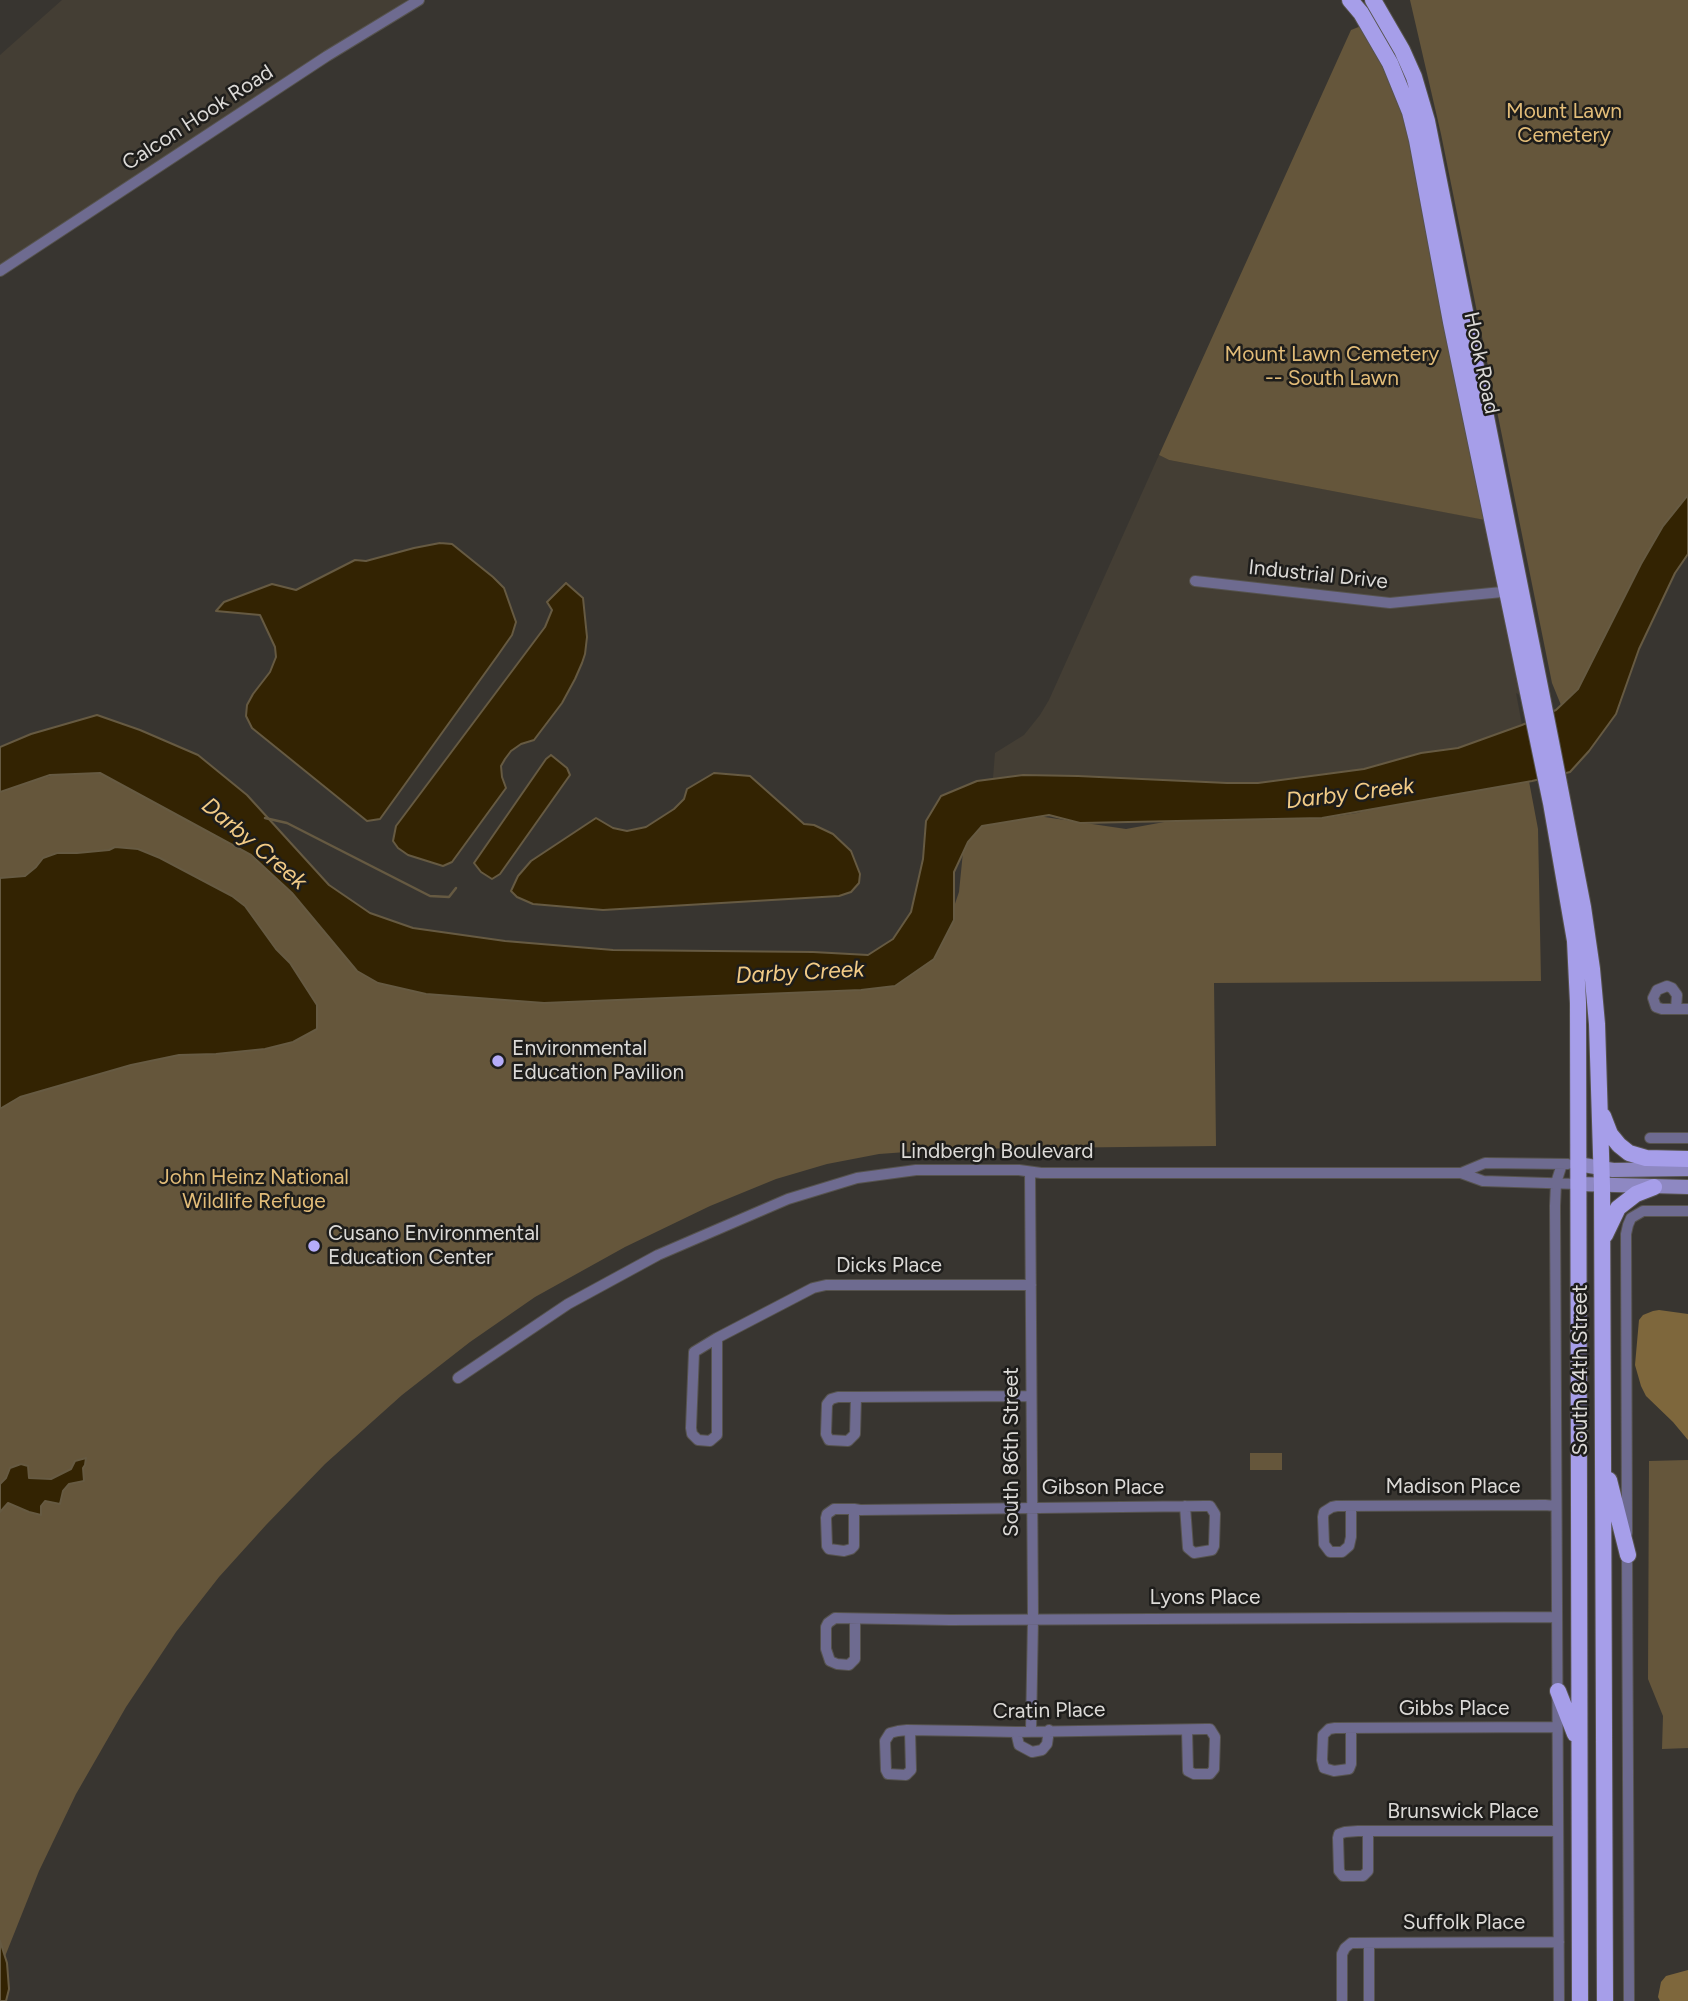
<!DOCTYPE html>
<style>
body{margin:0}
canvas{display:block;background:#383530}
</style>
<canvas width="1688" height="2001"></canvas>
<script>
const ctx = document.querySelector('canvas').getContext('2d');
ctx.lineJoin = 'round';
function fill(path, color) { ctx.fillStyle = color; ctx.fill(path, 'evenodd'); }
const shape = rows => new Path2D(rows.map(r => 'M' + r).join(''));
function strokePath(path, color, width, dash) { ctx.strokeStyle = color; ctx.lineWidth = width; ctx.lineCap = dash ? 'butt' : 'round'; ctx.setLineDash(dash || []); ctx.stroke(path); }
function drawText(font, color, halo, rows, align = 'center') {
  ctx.font = font + ' Figtree,sans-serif'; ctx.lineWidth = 5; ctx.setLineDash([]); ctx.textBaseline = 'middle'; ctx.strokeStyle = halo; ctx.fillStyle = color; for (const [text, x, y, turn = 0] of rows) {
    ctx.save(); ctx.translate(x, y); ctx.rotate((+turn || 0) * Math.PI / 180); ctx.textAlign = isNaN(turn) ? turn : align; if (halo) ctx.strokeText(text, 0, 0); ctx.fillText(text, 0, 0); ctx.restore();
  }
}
const built = shape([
 [62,0,407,0,325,62,0,268,0,55],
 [1159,455,1169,460,1492,521,1529,700,1516,693,1522,725,1458,748,1421,753,1364,769,1258,783,1227,783,1078,776,1023,775,993,778,995,753,1024,735,1040,715,1049,700]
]);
const green = shape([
 [1410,0,1688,0,1688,514,1572,732,1552,683,1441,134],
 [1361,26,1374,48,1399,102,1409,135,1485,520,1169,460,1159,455,1351,30],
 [63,773,118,774,182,798,290,885,541,1001,584,1002,600,999,895,983,905,979,932,956,944,936,959,892,963,852,974,825,1031,815,1126,829,1208,814,1234,813,1331,817,1357,813,1419,796,1528,776,1538,829,1541,981,1214,983,1216,1146,947,1149,879,1154,827,1164,776,1179,710,1206,625,1247,535,1297,470,1342,402,1395,325,1464,266,1525,219,1577,176,1632,126,1707,76,1794,39,1871,0,1969,0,791,12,785],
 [1250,1453,1282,1453,1282,1470,1250,1470],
 [1688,1460,1688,1748,1662,1749,1663,1716,1648,1679,1649,1461]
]);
const forest = shape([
 [1659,1310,1688,1314,1688,1440,1673,1422,1646,1396,1641,1386,1635,1365,1639,1320,1643,1315,1653,1311],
 [1688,1970,1688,2001,1660,2001,1658,1997,1661,1982,1666,1976]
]);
const water = shape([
 [1688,495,1688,554,1675,573,1639,649,1616,714,1589,751,1570,772,1532,781,1322,818,1080,823,1049,815,982,826,968,842,954,872,954,920,934,959,895,986,861,990,544,1003,426,994,378,983,357,971,292,893,251,855,100,773,50,775,0,792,0,747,31,734,97,715,140,730,198,755,247,795,329,885,370,913,413,928,505,941,613,950,813,952,868,955,893,939,911,912,923,859,926,821,941,796,977,781,1023,775,1078,776,1227,783,1258,783,1364,769,1421,753,1458,748,1522,725,1556,710,1578,689,1641,564,1663,526,1688,495],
 [440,543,452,544,493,577,504,588,516,622,512,635,498,655,380,819,367,821,252,728,246,716,247,705,253,694,270,672,276,657,275,647,260,615,216,611,224,602,272,584,296,590,355,560,366,561,414,548,440,543],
 [566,583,583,598,587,637,585,654,582,663,575,679,562,703,534,740,521,744,511,751,505,759,501,766,502,777,506,788,452,862,443,866,408,855,398,848,393,841,396,826,545,627,552,610,547,602,566,583],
 [551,755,567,768,570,775,500,874,492,879,481,872,474,863,546,759,551,755],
 [714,773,750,776,804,824,814,825,833,834,851,851,860,874,859,883,851,892,839,896,603,910,533,904,517,897,511,891,518,876,531,861,596,818,613,828,627,831,646,827,674,809,684,799,687,789,714,773],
 [115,847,138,849,160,858,232,896,245,906,276,949,290,963,317,1005,317,1029,293,1042,265,1049,216,1054,179,1055,131,1065,20,1097,0,1109,0,878,25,876,36,867,43,858,57,853,77,853,109,850,115,847],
 [86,1458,85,1465,83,1468,84,1481,69,1484,63,1491,60,1504,45,1501,41,1506,41,1515,29,1512,8,1503,0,1512,0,1484,6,1478,10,1468,21,1464,28,1466,29,1478,51,1479,71,1469,75,1461,86,1458],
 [0,1941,7,1963,9,1989,6,2001,0,2001,0,1941]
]);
const stream = shape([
 [265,818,287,823,430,896,449,897,456,888]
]);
const street = shape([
 [0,271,327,56,419,0],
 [1195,581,1390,603,1512,591],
 [1676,1009,1677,995,1672,988,1667,986,1657,990,1653,998,1656,1007,1662,1009,1688,1009],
 [1650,1138,1688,1138],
 [1030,1172,1033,1618,1031,1731],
 [1461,1173,1485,1163,1568,1164],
 [717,1338,717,1435,710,1441,698,1440,692,1434,691,1428,694,1352,717,1338,813,1288,826,1285,1031,1285],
 [458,1378,568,1304,658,1255,788,1199,857,1178,916,1170,1019,1170,1041,1173,1461,1173,1483,1181,1578,1184],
 [856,1397,855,1434,848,1441,829,1440,826,1434,827,1404,831,1399,838,1397,856,1397,1031,1396],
 [1351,1506,1351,1537,1349,1546,1342,1552,1330,1552,1324,1544,1323,1517,1324,1512,1332,1507,1337,1506,1545,1505,1556,1506],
 [854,1509,854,1546,851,1549,844,1551,829,1549,827,1546,826,1518,827,1514,834,1509,854,1509,860,1510,954,1509,1205,1506,1210,1506,1215,1514,1214,1546,1212,1550,1194,1553,1188,1548,1185,1506],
 [1627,1533,1626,1234,1628,1225,1631,1218,1643,1211,1688,1211],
 [1627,1550,1629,2001],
 [855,1619,855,1659,849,1665,837,1664,830,1661,826,1649,826,1627,828,1623,835,1618,950,1620,1556,1617],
 [1351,1729,1351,1764,1349,1769,1334,1771,1324,1768,1322,1760,1323,1735,1329,1729,1335,1728,1557,1727],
 [910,1731,911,1770,906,1775,888,1774,886,1770,885,1741,890,1733,898,1731,907,1730,970,1731,1016,1732,1206,1729,1210,1729,1215,1737,1214,1769,1210,1774,1194,1774,1188,1771,1187,1730],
 [1016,1732,1019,1745,1032,1752,1042,1750,1047,1744,1049,1730],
 [1368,1831,1368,1871,1363,1876,1343,1876,1339,1871,1338,1838,1339,1834,1345,1832,1358,1831,1557,1831],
 [1369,1943,1369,2001],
 [1342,2001,1342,1954,1345,1948,1351,1943,1559,1942],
 [1559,2001,1555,1206,1556,1183,1562,1164]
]);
const secondary = shape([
 [1578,1164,1613,1170,1688,1169],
 [1578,1184,1688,1187]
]);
const primary = shape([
 [1350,0,1361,13,1390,63,1410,112,1417,140,1451,322,1551,803,1575,941,1578,1003,1580,2001],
 [1373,0,1402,50,1414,77,1427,121,1551,742,1583,907,1592,969,1597,1024,1602,1186,1605,2001],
 [1603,1116,1610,1134,1619,1145,1629,1153,1646,1158,1688,1159],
 [1605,1235,1618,1208,1636,1194,1654,1187],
 [1609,1480,1628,1555],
 [1558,1691,1575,1734]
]);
const markers = [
 [498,1061,7,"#b5acf9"],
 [314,1246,7,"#b5acf9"]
];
const parkNames = [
 ["Mount Lawn",1564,112],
 ["Cemetery",1564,136],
 ["Mount Lawn Cemetery",1332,355],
 ["-- South Lawn",1332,379],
 ["John Heinz National",254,1178],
 ["Wildlife Refuge",254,1202]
];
const streetNames = [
 ["Calcon Hook Road",198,118,-33],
 ["Hook Road",1481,363,78],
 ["Industrial Drive",1318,575,6],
 ["Lindbergh Boulevard",997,1152],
 ["Dicks Place",889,1266],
 ["South 84th Street",1581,1370,-90],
 ["South 86th Street",1012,1452,-90],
 ["Madison Place",1453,1487],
 ["Gibson Place",1103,1488],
 ["Lyons Place",1205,1598],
 ["Gibbs Place",1454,1709],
 ["Cratin Place",1049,1711,-1],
 ["Brunswick Place",1463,1812],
 ["Suffolk Place",1464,1923]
];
const poiNames = [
 ["Environmental",512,1049],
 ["Education Pavilion",512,1073],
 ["Cusano Environmental",328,1234],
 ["Education Center",328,1258]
];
const waterNames = [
 ["Darby Creek",1350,794,-7],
 ["Darby Creek",254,844,40],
 ["Darby Creek",800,973,-3]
];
fill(built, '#443e34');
fill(green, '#65563b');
fill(forest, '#7e673c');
fill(water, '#332302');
strokePath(water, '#665a42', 2);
strokePath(stream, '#665a42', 2.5);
strokePath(street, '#56534e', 12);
strokePath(secondary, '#56534e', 16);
strokePath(primary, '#56534e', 18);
strokePath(street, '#6e6b90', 10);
strokePath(secondary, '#8e88c2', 14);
strokePath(primary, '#a69ee9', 16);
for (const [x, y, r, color] of markers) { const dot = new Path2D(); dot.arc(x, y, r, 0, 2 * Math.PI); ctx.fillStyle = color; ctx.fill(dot); strokePath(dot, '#1e1d1b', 2.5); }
drawText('21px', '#e2bc78', '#1e1d1b', parkNames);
drawText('21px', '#dcdad7', '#1e1d1b', streetNames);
drawText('21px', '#dcdad7', '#1e1d1b', poiNames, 'left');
drawText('italic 23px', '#f2cb86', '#1e1d1b', waterNames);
</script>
